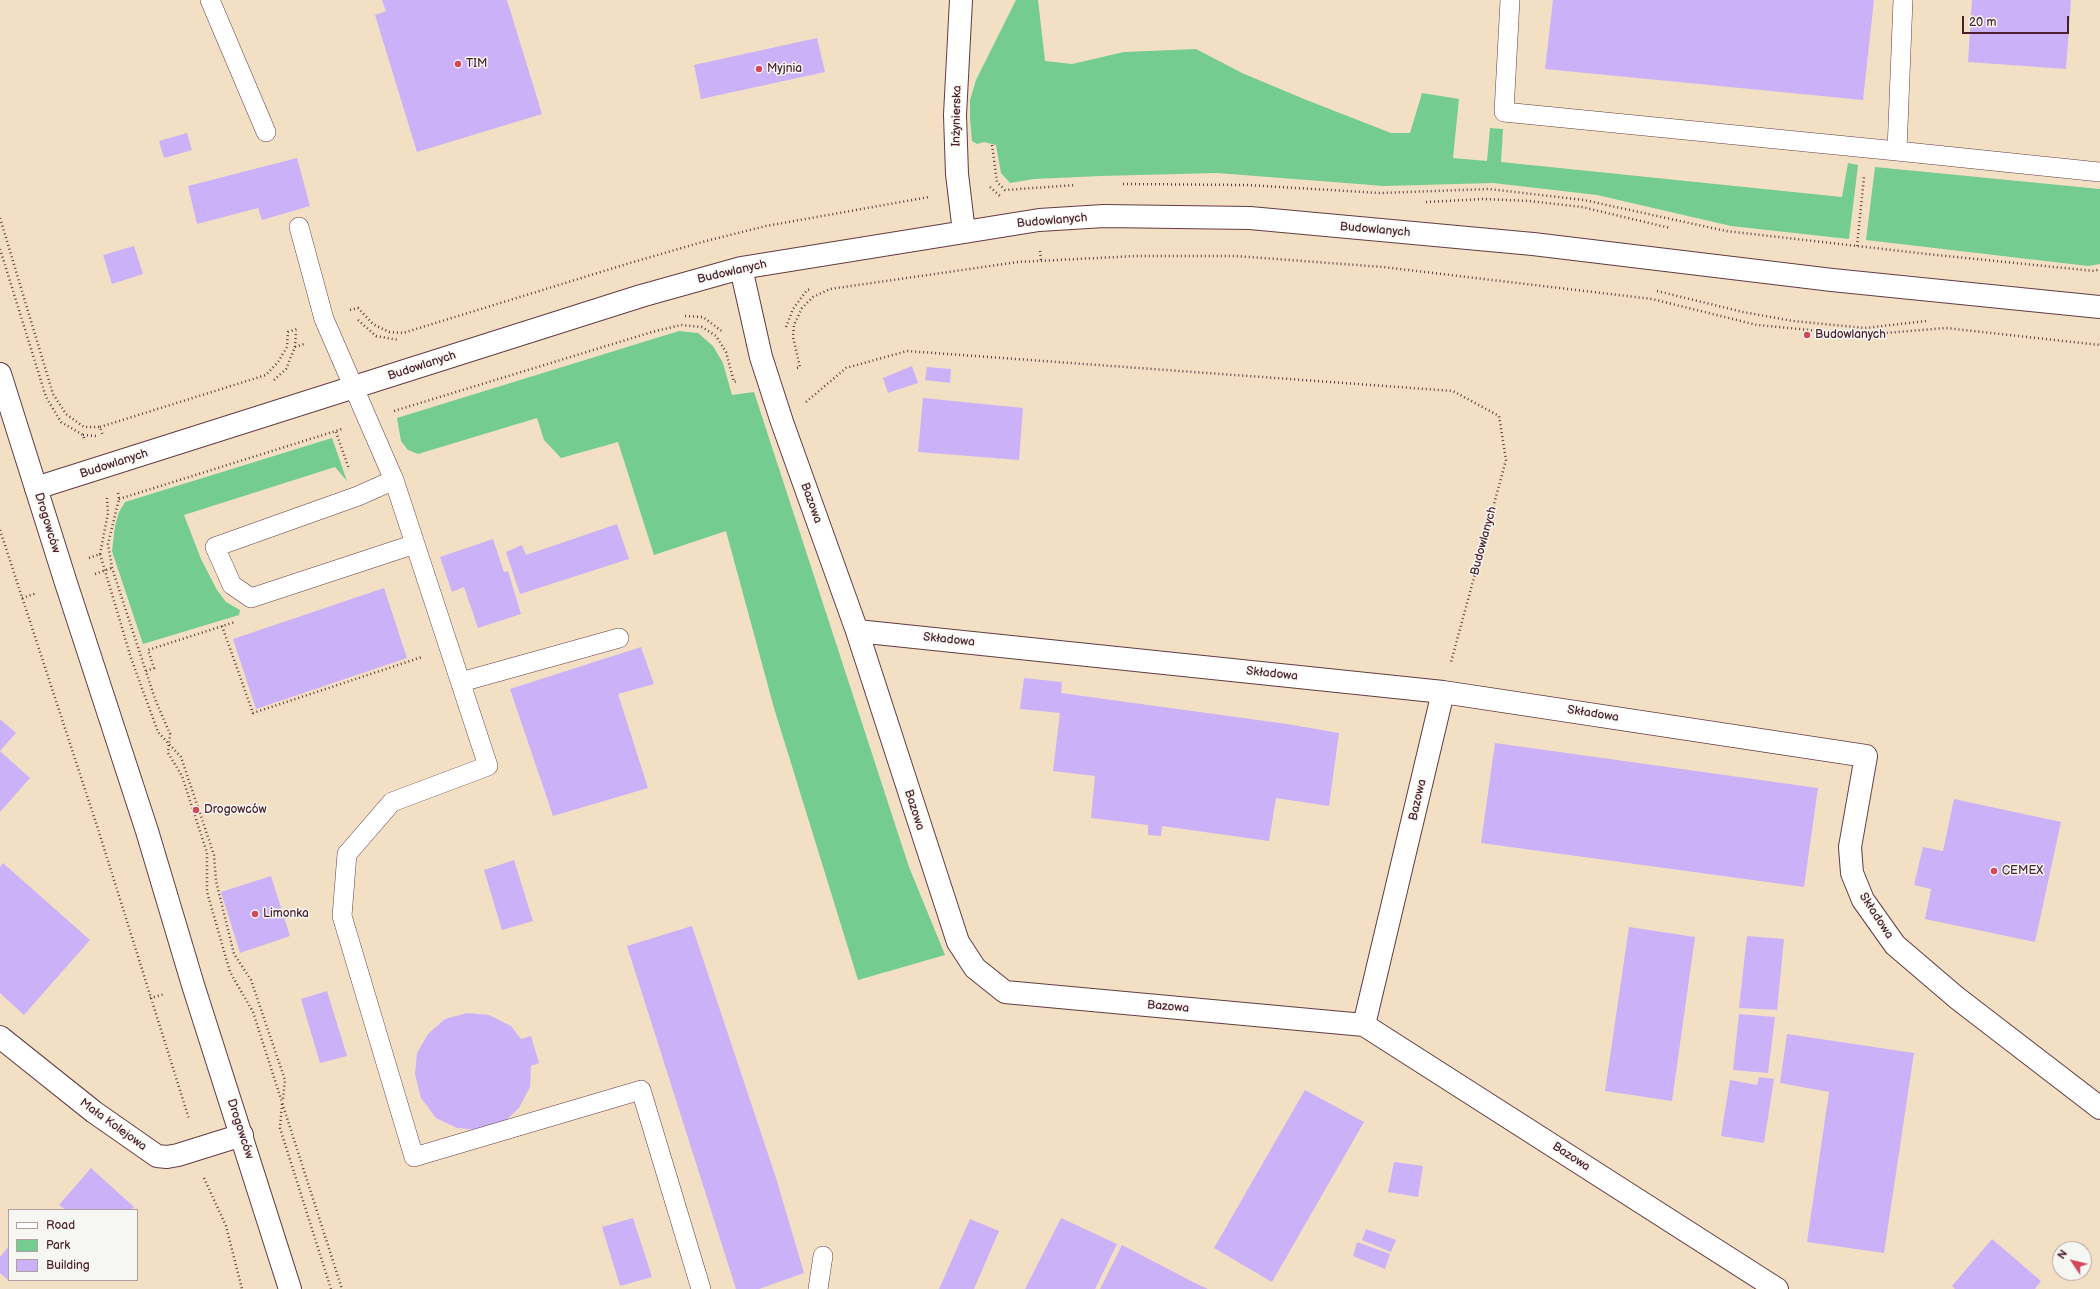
<!DOCTYPE html>
<meta charset="utf-8">
<style>
body{margin:0}
#map{position:relative;width:2100px;height:1289px;overflow:hidden;background:#f3dfc3;font-family:"Balsamiq Sans",sans-serif}
canvas{display:block}
.legend{position:absolute;left:8px;top:1209px;width:130px;height:72px;box-sizing:border-box;background:#f6f6f2;border:1px solid #b1a0a2;margin:0;padding:5px 7px;list-style:none;font-size:12px;color:#4a1f2b}
.legend li{display:flex;align-items:center;gap:8px;height:20px}
.legend b{width:20px;border:1px solid #b1a0a2}
.north{position:absolute;left:2052px;top:1241px;width:40px;height:40px;box-sizing:border-box;background:#f6f6f2;border:1px solid #b1a0a2;border-radius:50%;rotate:305deg;font-size:11px;font-weight:700;line-height:16px;text-align:center;color:#4a1f2b}
.north::after{content:'';display:block;margin:auto;width:14px;height:18px;background:#d1495b;clip-path:polygon(50% 0,100% 100%,50% 72%,0 100%)}
.scale{position:absolute;left:1962px;top:16px;width:107px;height:18px;box-sizing:border-box;border:2px solid #4a1f2b;border-top:0;padding-left:5px;font-size:12px;line-height:14px;white-space:nowrap;color:#4a1f2b;-webkit-text-stroke:3px #f6f6f2;paint-order:stroke}
</style>
<div id="map">
<canvas width="2100" height="1289"></canvas>
<ul class="legend">
<li><b style="height:5px;background:#fff"></b>Road</li>
<li><b style="height:11px;background:#75cc91"></b>Park</li>
<li><b style="height:11px;background:#cbb2f8"></b>Building</li>
</ul>
<div class="north">N</div>
<div class="scale">20 m</div>
</div>
<script>
const ctx = document.querySelector('canvas').getContext('2d');
ctx.lineJoin = 'round';
function fill(path, color) { ctx.fillStyle = color; ctx.fill(path, 'evenodd'); }
const shape = rows => new Path2D(rows.map(r => 'M' + r).join(''));
function strokePath(path, color, width, dash) { ctx.strokeStyle = color; ctx.lineWidth = width; ctx.lineCap = dash ? 'butt' : 'round'; ctx.setLineDash(dash || []); ctx.stroke(path); }
function drawText(font, color, halo, rows, align = 'center') {
  ctx.font = font + ' "Balsamiq Sans",sans-serif'; ctx.lineWidth = 3; ctx.setLineDash([]); ctx.textBaseline = 'middle'; ctx.strokeStyle = halo; ctx.fillStyle = color; for (const [text, x, y, turn = 0] of rows) {
    ctx.save(); ctx.translate(x, y); ctx.rotate((+turn || 0) * Math.PI / 180); ctx.textAlign = isNaN(turn) ? turn : align; if (halo) ctx.strokeText(text, 0, 0); ctx.fillText(text, 0, 0); ctx.restore();
  }
}
const green = shape([
 [1016,0,1038,0,1045,61,1072,64,1124,52,1196,49,1242,73,1304,99,1391,133,1410,133,1422,93,1459,99,1453,158,1487,161,1490,128,1503,129,1501,162,1842,197,1848,163,1858,165,1849,239,1731,226,1597,195,1493,183,1384,186,1217,173,1101,176,1034,179,1010,183,1001,173,996,145,984,142,977,144,972,141,970,119,970,100,976,80],
 [1875,167,2100,189,2100,264,2088,266,1866,240],
 [679,331,698,333,713,346,723,363,732,395,754,392,909,867,945,955,858,980,774,708,726,531,654,555,618,442,561,458,544,440,537,418,418,454,408,450,401,441,397,418],
 [332,438,347,481,335,467,184,515,201,559,217,590,226,602,240,610,239,615,143,644,112,551,115,526,119,512,125,502]
]);
const building = shape([
 [382,0,507,0,542,114,417,152,375,15,386,11],
 [1553,0,1874,0,1863,100,1545,69],
 [1972,0,2071,0,2066,69,1968,62],
 [817,38,825,72,701,99,694,65],
 [187,133,192,150,164,158,159,141],
 [297,158,310,206,262,220,258,208,197,224,188,186],
 [134,246,143,274,112,284,103,255],
 [912,366,918,383,888,393,883,378],
 [927,367,951,369,950,383,925,380],
 [923,398,1023,408,1019,460,918,452],
 [617,524,629,559,520,594,506,552,522,545,526,555],
 [493,539,504,572,508,571,521,614,478,628,464,587,452,592,440,557],
 [384,588,407,658,256,709,233,639],
 [641,647,654,684,618,694,648,788,553,816,510,689],
 [1024,678,1062,682,1061,693,1287,724,1339,733,1329,806,1276,798,1269,841,1162,826,1161,836,1148,835,1148,825,1091,818,1095,776,1053,771,1060,713,1020,709],
 [0,719,16,733,0,751],
 [1495,743,1818,788,1804,887,1481,843],
 [0,751,30,778,0,812],
 [1954,799,2061,822,2035,942,1925,919,1931,889,1914,885,1923,847,1943,851],
 [514,860,533,921,502,930,484,870],
 [3,863,90,940,24,1015,0,993,0,867],
 [271,876,290,936,240,953,221,892],
 [692,926,776,1178,804,1273,759,1289,736,1289,627,946],
 [1629,927,1695,937,1672,1101,1605,1091],
 [1747,936,1784,939,1777,1010,1739,1008],
 [327,991,347,1056,320,1063,301,999],
 [467,1013,489,1015,511,1026,521,1039,531,1036,539,1063,531,1066,530,1087,519,1108,502,1124,478,1130,457,1128,436,1118,421,1098,415,1074,417,1053,428,1034,445,1019],
 [1739,1014,1775,1017,1768,1073,1733,1070],
 [1787,1034,1914,1053,1884,1253,1807,1242,1829,1092,1780,1083],
 [1759,1077,1774,1079,1764,1143,1721,1136,1730,1080,1757,1085],
 [1305,1090,1364,1122,1272,1282,1214,1248],
 [1394,1162,1423,1166,1418,1197,1388,1192],
 [91,1168,134,1207,131,1210,66,1210,59,1205],
 [633,1218,652,1277,620,1286,602,1227],
 [1061,1218,1117,1244,1095,1289,1025,1289],
 [970,1219,999,1231,974,1289,939,1289],
 [1366,1229,1396,1240,1391,1252,1362,1240],
 [1992,1239,2041,1281,2035,1289,1955,1289,1952,1286],
 [1357,1242,1390,1254,1385,1269,1353,1256],
 [1122,1245,1195,1283,1208,1289,1100,1289],
 [9,1246,9,1278,8,1280,0,1273,0,1257]
]);
const path = shape([
 [992,145,997,182,1005,190,1076,185],
 [1123,184,1246,185,1381,193,1489,189,1584,200,1726,231,1927,254,2094,271,2100,269],
 [990,187,1000,196],
 [1426,202,1484,199,1529,201,1582,207,1670,228],
 [0,218,53,394,66,414,84,427,100,427,103,436],
 [1857,246,1864,177],
 [0,249,46,397,61,422,83,435,85,441],
 [1040,251,1041,260],
 [1657,291,1743,312,1793,321,1865,328,1926,321],
 [350,310,358,308,373,324,389,332,403,333,630,263,706,241,766,226,929,197],
 [685,316,703,317,723,332],
 [358,320,376,336,399,340],
 [786,327,793,309,807,290,811,289],
 [295,347,304,344],
 [797,368,800,367,793,337,794,325,802,308,813,297,830,289,1018,262,1136,256,1236,256,1383,267,1652,299,1757,325,1862,335,1946,328,2100,345],
 [274,380,286,369,295,347,296,331],
 [806,402,846,368,907,351,1453,391,1499,416,1506,460,1451,662],
 [394,411,652,332,681,325,702,327,716,336,726,352,734,382,737,381],
 [100,427,266,375,278,362,287,347,288,332,297,329],
 [336,432,349,469],
 [83,435,97,436],
 [118,493,119,499,108,544,112,568,155,699,170,734,168,753,182,776,207,853,207,892,230,972,253,1012,342,1289],
 [119,499,342,429],
 [0,530,98,829,189,1119],
 [100,554,108,513,107,498],
 [89,558,100,554,131,658,158,732,181,757,214,855,216,881,234,954,251,980,285,1080,283,1099],
 [95,574,112,568],
 [22,598,37,593],
 [222,626,253,713,422,657],
 [146,671,154,668,148,650,235,622],
 [150,998,165,994],
 [282,1104,280,1128,331,1289],
 [204,1178,226,1226,242,1289]
]);
const lane = shape([
 [210,0,266,132],
 [1510,0,1504,112,1897,151,1903,0],
 [1897,151,2100,172],
 [299,227,324,319,394,480,488,766,392,802,347,854,342,916,414,1157,641,1090,701,1289],
 [394,480,358,496,215,547,232,585,251,598,415,544],
 [461,682,619,638],
 [818,1289,823,1256]
]);
const street = shape([
 [961,0,955,115,957,174,964,232],
 [741,268,761,357,782,422,857,631,958,942,975,968,1005,992,1364,1025,1777,1289],
 [36,488,641,296,741,268,1039,220,1104,216,1250,218,1533,244,1832,280,2100,307],
 [857,631,1443,692,1866,756,1850,847,1852,873,1863,900,1895,945,1957,998,2100,1108],
 [1364,1025,1443,692],
 [0,1037,94,1112,157,1156,167,1157,178,1155,242,1135]
]);
const secondary = shape([
 [0,374,66,583,147,831,193,985,290,1289]
]);
const markers = [
 [458,64,4,"#d1495b"],
 [759,69,4,"#d1495b"],
 [1807,335,4,"#d1495b"],
 [196,810,4,"#d1495b"],
 [1994,871,4,"#d1495b"],
 [255,914,4,"#d1495b"]
];
const poiNames = [
 ["TIM",466,64],
 ["Myjnia",767,69],
 ["Budowlanych",1815,335],
 ["Drogowców",204,810],
 ["СEMEX",2002,871],
 ["Limonka",263,914]
];
const streetNames = [
 ["Inżynierska",957,116,-89],
 ["Budowlanych",1052,221,-5],
 ["Budowlanych",1375,230,5],
 ["Budowlanych",732,272,-13],
 ["Budowlanych",422,366,-18],
 ["Budowlanych",114,464,-18],
 ["Bazowa",811,503,70],
 ["Drogowców",47,523,73],
 ["Budowlanych",1484,541,-75],
 ["Składowa",949,640,6],
 ["Składowa",1272,674,6],
 ["Składowa",1593,714,9],
 ["Bazowa",1418,800,-77],
 ["Bazowa",914,810,72],
 ["Składowa",1876,916,57],
 ["Bazowa",1168,1007,5],
 ["Mała Kolejowa",113,1125,36],
 ["Drogowców",240,1129,72],
 ["Bazowa",1571,1157,33]
];
fill(green, '#75cc91');
fill(building, '#cbb2f8');
strokePath(lane, '#633c42', 20);
strokePath(street, '#633c42', 24);
strokePath(secondary, '#633c42', 24);
strokePath(path, '#633c42', 2.5, [1, 3]);
strokePath(lane, '#fff', 19);
strokePath(street, '#fff', 22);
strokePath(secondary, '#fff', 22);
for (const [x, y, r, color] of markers) { const dot = new Path2D(); dot.arc(x, y, r, 0, 2 * Math.PI); ctx.fillStyle = color; ctx.fill(dot); strokePath(dot, '#f6f6f2', 1.5); }
drawText('12px', '#4a1f2b', '#f6f6f2', poiNames, 'left');
drawText('12px', '#4a1f2b', '#f6f6f2', streetNames);
</script>
